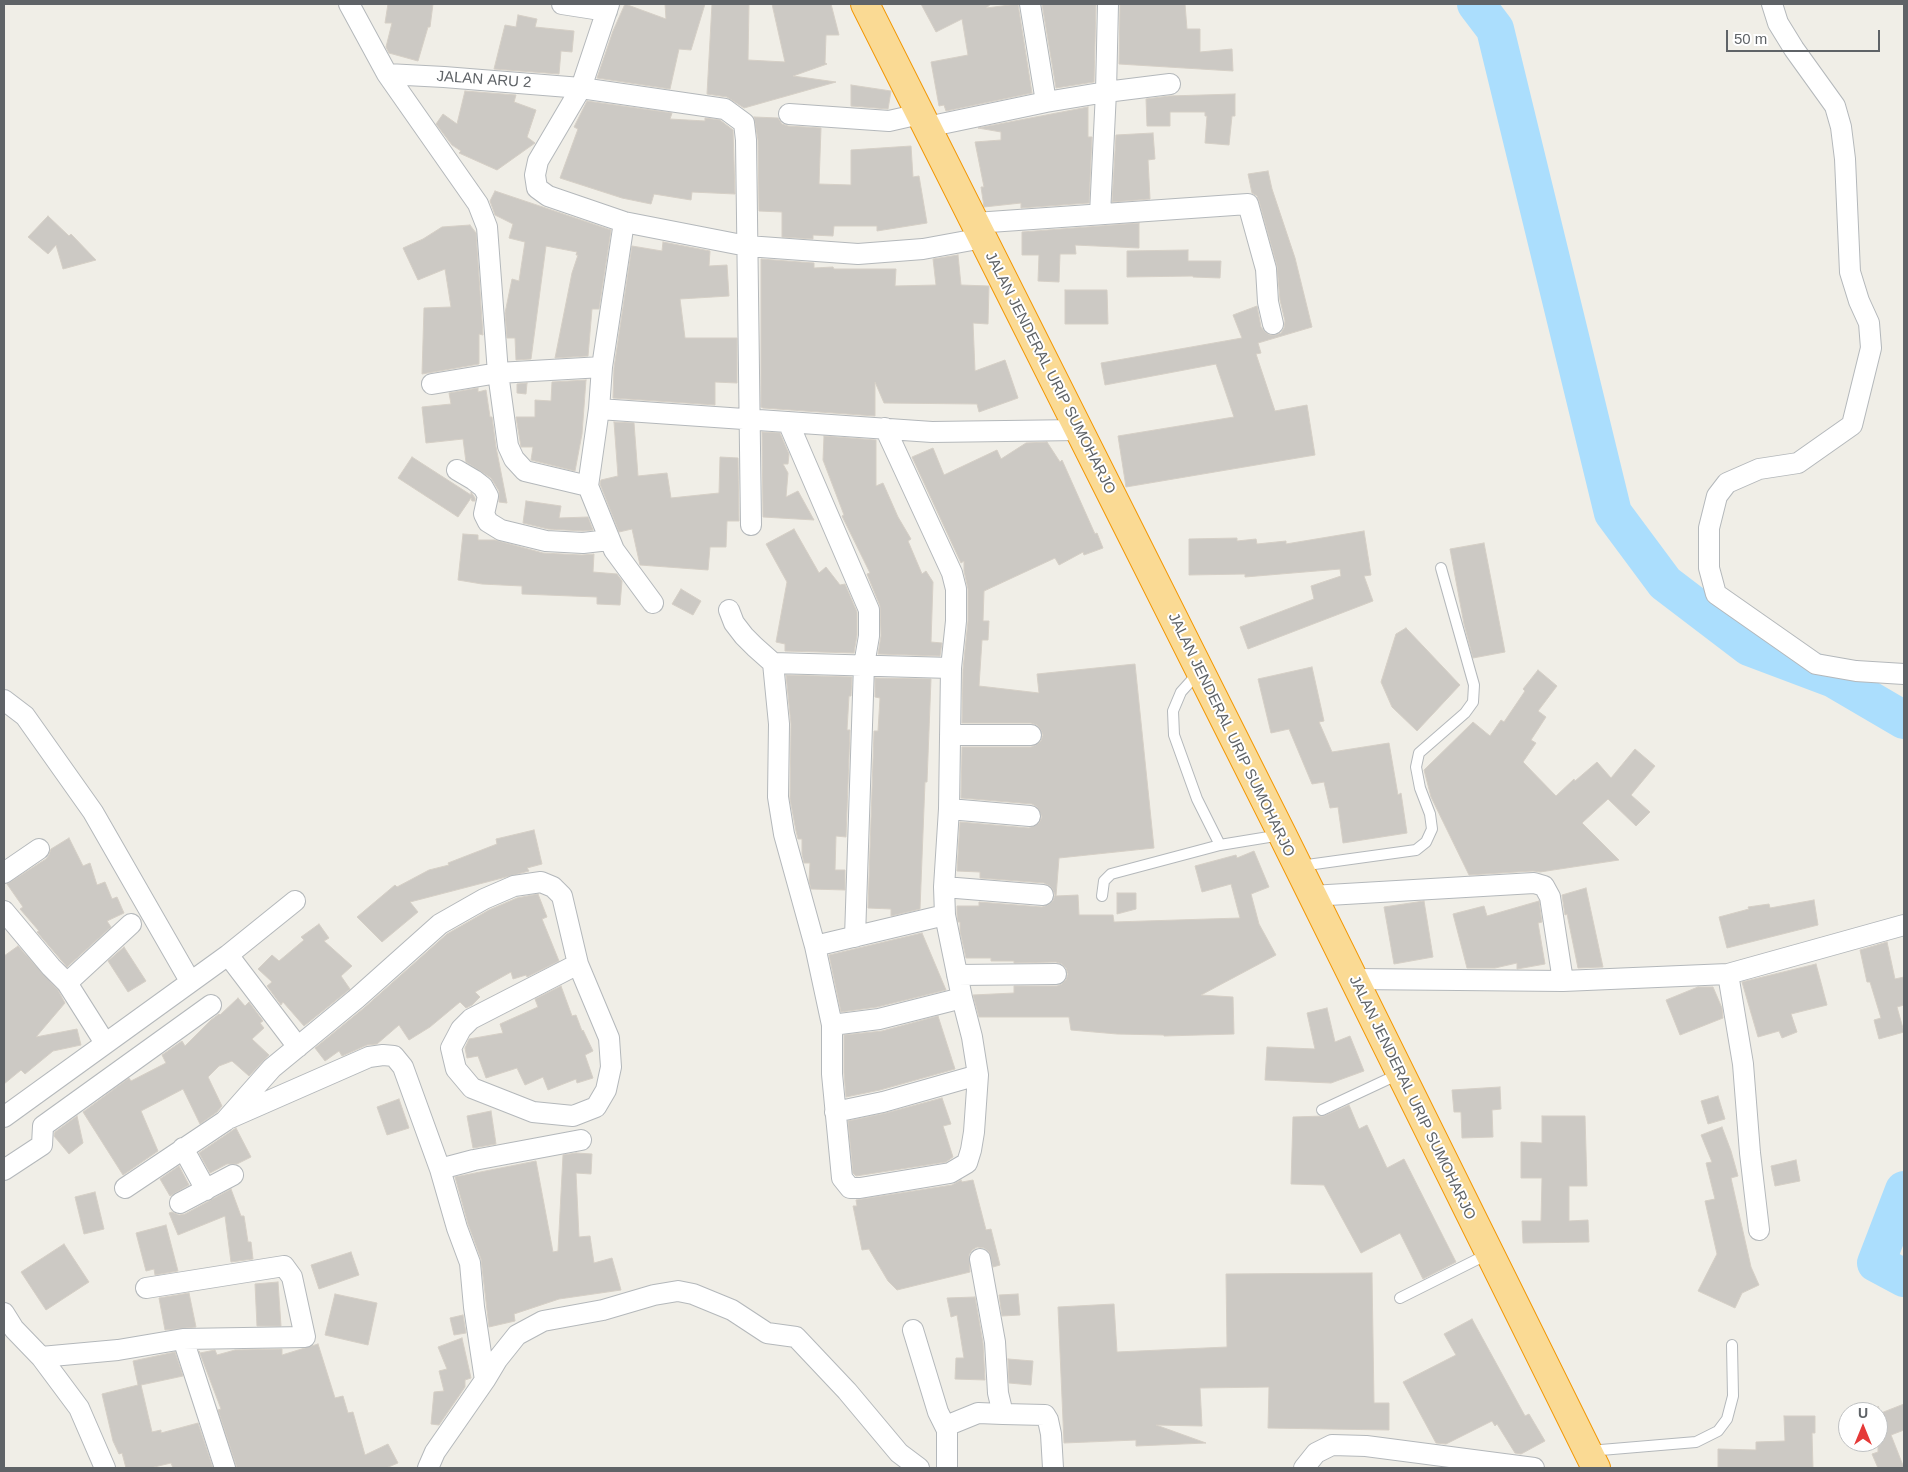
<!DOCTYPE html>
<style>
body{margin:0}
#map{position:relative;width:1908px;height:1472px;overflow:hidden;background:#f0eee7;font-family:Arial,sans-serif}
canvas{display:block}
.frame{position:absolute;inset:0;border:5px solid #5f6367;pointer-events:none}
.north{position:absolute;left:1838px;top:1402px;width:50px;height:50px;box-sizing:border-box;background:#fff;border:1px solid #bfc1c2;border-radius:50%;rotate:0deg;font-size:14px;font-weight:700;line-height:20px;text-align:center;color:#5f6367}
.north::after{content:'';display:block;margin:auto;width:18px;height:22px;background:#e53a38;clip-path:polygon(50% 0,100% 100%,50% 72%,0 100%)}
.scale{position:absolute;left:1726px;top:30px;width:154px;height:22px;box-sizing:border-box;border:2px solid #5f6367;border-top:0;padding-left:6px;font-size:15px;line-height:18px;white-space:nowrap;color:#5f6367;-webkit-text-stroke:4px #fff;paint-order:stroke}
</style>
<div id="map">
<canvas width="1908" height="1472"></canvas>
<div class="frame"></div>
<div class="north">U</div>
<div class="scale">50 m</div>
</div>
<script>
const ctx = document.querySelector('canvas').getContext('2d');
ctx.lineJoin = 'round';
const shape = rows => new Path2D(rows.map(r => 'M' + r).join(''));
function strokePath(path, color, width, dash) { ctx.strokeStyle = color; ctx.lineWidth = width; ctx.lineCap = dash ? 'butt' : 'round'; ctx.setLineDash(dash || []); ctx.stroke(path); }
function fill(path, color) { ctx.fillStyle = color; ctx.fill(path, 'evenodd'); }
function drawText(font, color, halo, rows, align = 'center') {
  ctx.font = font + ' Arial,sans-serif'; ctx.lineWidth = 4; ctx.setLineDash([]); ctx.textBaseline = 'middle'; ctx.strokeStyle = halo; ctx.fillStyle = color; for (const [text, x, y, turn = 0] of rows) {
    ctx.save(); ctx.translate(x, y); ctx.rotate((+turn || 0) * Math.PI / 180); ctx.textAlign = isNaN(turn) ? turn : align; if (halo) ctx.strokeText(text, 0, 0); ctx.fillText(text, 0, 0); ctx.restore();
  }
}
const river = shape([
 [1476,4,1495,29,1613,513,1665,583,1749,647,1834,679,1904,720],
 [1904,1190,1876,1263,1904,1278]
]);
const building = shape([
 [388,4,433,4,430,27,428,27,418,61,389,53,386,47,392,23,385,23,388,4],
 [625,4,666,19,665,4,705,4,691,50,679,49,670,89,597,78,613,31,625,4],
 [712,4,749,4,748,60,785,62,772,4,831,4,839,35,826,35,825,63,827,64,793,76,836,82,744,108,727,97,707,94,712,4],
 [921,4,991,4,986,8,1018,4,1032,93,946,111,944,105,939,106,931,62,968,55,962,19,936,32,921,4],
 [1042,4,1096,4,1094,82,1056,88,1042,4],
 [1120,4,1185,4,1187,29,1200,29,1200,52,1232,49,1233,71,1119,64,1120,4],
 [518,15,537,19,535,27,574,31,572,52,561,51,559,74,494,69,505,25,516,27,518,15],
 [851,85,891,91,888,109,851,106,851,85],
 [465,91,516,95,514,102,536,110,527,137,535,143,497,170,459,153,461,151,452,145,436,124,443,114,457,124,465,91],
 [1235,94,1235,116,1232,116,1229,145,1205,143,1207,116,1205,116,1205,112,1170,112,1170,126,1147,126,1146,99,1169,96,1235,94],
 [587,101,672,113,670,119,705,121,705,118,720,120,733,130,735,194,692,192,691,200,654,194,651,204,622,198,560,178,578,129,574,127,587,101],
 [1088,107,1088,137,1092,137,1089,203,1021,208,1021,203,984,207,981,187,984,187,975,142,1001,140,1001,132,978,128,1088,107],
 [754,117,778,118,782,124,788,126,821,128,819,184,851,185,851,150,911,146,913,177,919,176,927,223,877,231,877,226,834,226,833,236,813,235,813,239,782,237,782,212,759,211,758,140,754,117],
 [1153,133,1155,159,1148,160,1150,199,1112,202,1116,135,1153,133],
 [1268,171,1272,189,1295,258,1312,327,1258,343,1261,353,1256,354,1275,411,1307,405,1315,455,1126,487,1118,436,1234,417,1216,364,1105,385,1101,363,1242,338,1233,315,1257,306,1261,327,1265,332,1270,335,1276,335,1281,333,1284,328,1285,321,1280,300,1277,266,1259,201,1257,196,1252,193,1248,174,1268,171],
 [495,191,611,230,599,309,592,309,588,356,555,358,572,273,578,255,576,255,577,252,546,246,531,359,516,360,515,338,507,338,505,313,512,279,519,281,525,242,509,238,513,224,495,215,490,201,495,191],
 [48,216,69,236,71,234,96,260,63,269,56,245,48,254,28,237,48,216],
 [1139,223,1139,248,1075,245,1076,254,1060,254,1059,282,1038,281,1039,255,1022,255,1022,232,1139,223],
 [470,225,476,233,483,335,479,334,479,364,422,374,424,308,451,307,445,269,418,280,403,248,423,239,442,227,470,225],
 [663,242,710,251,709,266,727,265,729,296,680,299,685,338,737,338,737,383,715,382,715,405,613,398,614,368,632,246,662,251,663,242],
 [1188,250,1188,261,1221,261,1220,278,1193,277,1193,276,1127,277,1127,251,1188,250],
 [958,255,961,285,989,286,988,324,973,323,975,371,1005,360,1018,398,979,412,977,404,884,403,875,382,875,416,763,408,761,407,761,259,814,263,814,268,833,267,834,269,896,269,895,286,936,285,933,259,958,255],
 [1065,290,1107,290,1108,324,1065,324,1065,290],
 [586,380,582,434,575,471,531,460,533,447,521,447,516,417,535,417,535,400,551,401,552,382,586,380],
 [527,383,526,394,517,393,517,384,527,383],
 [478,388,478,392,486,390,490,417,492,417,496,447,507,503,499,502,499,491,491,478,466,462,463,439,426,443,422,407,451,404,449,393,478,388],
 [614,422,634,423,638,476,667,473,671,498,719,493,720,457,738,458,739,521,727,521,726,547,710,547,708,570,640,565,632,529,619,532,600,484,601,480,618,476,614,422],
 [762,432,780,433,789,454,788,464,783,464,788,473,786,497,798,491,814,520,763,517,762,432],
 [824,436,876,440,876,486,883,483,898,517,911,539,908,541,922,574,926,571,933,582,931,642,942,643,940,656,878,654,881,636,880,606,867,574,870,573,842,516,844,515,823,460,824,436],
 [1047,442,1060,462,1062,460,1095,534,1097,533,1103,548,1084,555,1083,552,1059,565,1055,558,984,591,983,621,989,621,988,640,982,640,979,686,1039,693,1037,674,1135,664,1154,848,1059,858,1056,896,1078,895,1079,915,1113,915,1114,922,1240,918,1231,884,1202,892,1195,866,1236,855,1237,858,1254,851,1269,887,1251,894,1259,924,1276,955,1201,995,1233,997,1234,1034,1164,1036,1164,1035,1117,1034,1071,1030,1069,1017,979,1017,973,995,1014,993,1014,986,1057,986,1062,984,1066,980,1068,974,1066,968,1062,964,1056,962,1014,963,1014,961,991,961,991,958,966,958,960,931,960,922,958,922,957,914,957,906,979,906,979,902,1042,907,1048,905,1053,901,1055,895,1053,890,1050,886,1044,883,980,878,980,872,957,871,960,822,1029,828,1039,823,1042,817,1037,807,1032,804,961,798,962,747,1031,747,1036,745,1041,741,1043,735,1041,730,1037,725,1031,723,962,723,963,669,968,621,968,589,964,571,964,561,961,563,912,457,933,448,944,475,997,450,1001,459,1026,443,1047,442],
 [412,457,471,495,471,492,475,498,475,501,472,501,471,498,458,517,398,478,412,457],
 [526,501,561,506,559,518,588,517,593,530,583,531,548,529,523,523,526,501],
 [794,529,819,573,826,567,840,585,845,584,857,612,857,635,854,653,785,651,785,644,776,642,787,582,766,544,794,529],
 [1364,531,1371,575,1364,576,1373,601,1248,649,1240,627,1314,599,1311,586,1341,576,1340,569,1245,577,1245,574,1189,575,1189,539,1237,538,1237,541,1256,539,1257,544,1286,541,1286,544,1364,531],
 [463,534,478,535,478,540,495,540,543,553,582,555,594,554,593,572,617,574,622,581,620,605,597,604,597,597,522,594,522,586,482,584,458,580,463,534],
 [1484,543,1505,652,1473,658,1464,624,1450,549,1484,543],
 [681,589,701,601,693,615,672,604,681,589],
 [1406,628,1460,685,1417,731,1392,707,1381,682,1396,634,1406,628],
 [1312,667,1324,721,1319,722,1332,752,1389,743,1398,795,1401,793,1407,833,1343,843,1338,807,1330,808,1324,782,1312,784,1289,729,1271,733,1258,679,1312,667],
 [1538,670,1557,686,1538,711,1546,717,1531,740,1536,743,1523,762,1556,796,1574,779,1575,781,1597,762,1611,778,1635,749,1655,766,1631,795,1650,812,1636,826,1608,799,1582,823,1619,860,1540,872,1533,871,1469,875,1431,797,1424,770,1473,722,1490,736,1501,720,1504,722,1525,691,1523,689,1538,670],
 [786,675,852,677,851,696,849,696,847,730,850,730,846,837,836,836,835,870,845,870,845,890,811,889,809,881,810,863,804,863,802,854,802,839,798,839,796,831,790,799,791,724,786,675],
 [875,678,931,679,927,782,925,782,920,909,891,916,891,909,868,908,874,731,878,731,880,698,875,697,875,678],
 [534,830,542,864,527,868,529,871,410,902,418,912,382,942,357,917,395,885,397,887,429,870,449,865,448,863,497,844,496,839,534,830],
 [69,838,83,866,90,863,97,885,105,882,112,899,117,897,124,913,107,921,111,927,67,967,37,932,39,931,20,909,23,907,7,884,46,859,49,855,51,849,69,838],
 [1586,888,1603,967,1578,968,1567,914,1565,915,1562,895,1586,888],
 [1117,893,1136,893,1136,909,1117,914,1117,893],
 [538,894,547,917,542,919,559,961,527,977,526,975,513,979,511,972,475,992,480,997,472,1005,466,1008,460,1002,430,1027,409,1040,399,1025,377,1044,367,1045,342,1056,339,1051,325,1061,315,1048,364,1008,447,934,489,910,517,898,538,894],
 [1814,900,1818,925,1727,948,1719,917,1749,909,1748,907,1769,904,1770,908,1814,900],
 [1424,901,1433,957,1394,964,1384,907,1424,901],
 [1539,901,1542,922,1538,923,1545,964,1517,969,1517,963,1495,968,1467,968,1453,914,1484,906,1487,916,1539,901],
 [319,924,329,938,324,941,352,966,341,976,350,989,304,1026,283,1002,281,1005,267,986,272,982,258,969,272,955,279,961,304,940,301,937,319,924],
 [922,933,946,990,877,1007,841,1012,829,955,922,933],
 [1887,942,1895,979,1904,977,1904,1005,1897,1007,1904,1032,1879,1039,1874,1020,1881,1018,1870,982,1867,982,1860,950,1887,942],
 [18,946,58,990,65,1003,36,1037,77,1029,81,1045,53,1051,25,1074,21,1070,4,1084,4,956,18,946],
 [124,947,146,981,128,992,108,961,124,947],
 [1816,964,1827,1005,1791,1014,1797,1032,1782,1038,1779,1031,1758,1037,1742,982,1816,964],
 [561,986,572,1016,576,1015,582,1031,583,1030,593,1051,585,1055,593,1078,577,1083,576,1079,548,1090,543,1077,525,1085,517,1068,486,1078,478,1056,467,1058,465,1048,469,1039,503,1033,500,1024,538,1007,535,999,561,986],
 [1698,987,1713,987,1722,1008,1723,1018,1680,1035,1666,1000,1698,987],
 [238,998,245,1006,249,1002,263,1021,260,1023,264,1028,252,1039,269,1055,249,1076,232,1061,219,1066,208,1077,222,1106,217,1112,200,1124,183,1089,141,1111,158,1151,123,1175,83,1112,129,1078,131,1081,166,1063,162,1055,182,1041,185,1046,211,1020,219,1014,220,1015,238,998],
 [1327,1008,1335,1042,1350,1036,1364,1071,1331,1083,1265,1080,1267,1047,1315,1049,1307,1013,1327,1008],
 [938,1016,955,1069,880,1090,846,1097,844,1073,844,1035,882,1031,938,1016],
 [1500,1087,1501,1109,1492,1110,1493,1137,1462,1138,1461,1112,1454,1112,1452,1090,1500,1087],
 [1718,1096,1725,1119,1708,1124,1701,1101,1718,1096],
 [942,1098,951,1124,943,1126,953,1157,946,1162,856,1176,853,1173,848,1121,886,1113,942,1098],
 [399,1099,409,1128,387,1135,377,1107,399,1099],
 [1349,1105,1359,1129,1367,1125,1387,1168,1404,1159,1456,1262,1423,1279,1400,1233,1361,1253,1324,1185,1291,1184,1293,1117,1324,1116,1349,1105],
 [491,1111,496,1144,473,1148,467,1116,491,1111],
 [77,1116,83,1143,69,1154,54,1136,55,1132,77,1116],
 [1542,1116,1585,1116,1587,1186,1569,1186,1569,1221,1588,1220,1589,1242,1523,1243,1522,1221,1541,1221,1542,1178,1521,1178,1521,1142,1542,1143,1542,1116],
 [1722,1127,1731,1151,1738,1176,1731,1178,1751,1267,1759,1285,1742,1293,1735,1308,1698,1291,1717,1254,1705,1201,1715,1199,1706,1163,1712,1162,1701,1135,1722,1127],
 [236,1128,251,1157,237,1164,227,1164,210,1173,199,1153,236,1128],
 [576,1153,592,1154,591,1174,576,1173,579,1237,590,1236,594,1263,612,1258,621,1290,559,1299,514,1314,515,1321,489,1327,481,1259,468,1224,455,1177,536,1161,553,1252,558,1251,563,1155,576,1153],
 [1796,1160,1800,1181,1775,1186,1771,1166,1796,1160],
 [179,1166,189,1185,170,1196,160,1179,179,1166],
 [961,1180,962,1182,973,1180,986,1230,991,1229,1000,1265,993,1267,989,1252,984,1248,977,1247,972,1250,969,1255,970,1272,897,1290,888,1281,869,1249,862,1250,853,1206,857,1206,856,1200,952,1185,961,1180],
 [231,1189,241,1216,244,1216,248,1242,251,1242,253,1259,231,1262,225,1216,178,1235,169,1213,172,1212,179,1215,185,1214,231,1189],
 [95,1192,104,1229,84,1234,75,1197,95,1192],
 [166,1225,178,1271,155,1275,154,1269,146,1271,136,1233,166,1225],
 [64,1244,89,1282,46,1310,21,1272,64,1244],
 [351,1252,359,1275,319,1289,311,1265,351,1252],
 [1372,1273,1374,1403,1389,1403,1389,1430,1268,1428,1269,1387,1200,1388,1202,1426,1156,1425,1206,1443,1136,1446,1136,1440,1064,1443,1058,1307,1114,1304,1117,1352,1227,1347,1226,1274,1372,1273],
 [278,1282,281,1326,257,1326,255,1284,278,1282],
 [189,1293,196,1327,165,1330,159,1298,189,1293],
 [335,1294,377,1303,368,1345,325,1335,335,1294],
 [1018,1294,1020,1315,1002,1316,999,1295,1018,1294],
 [975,1297,983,1343,985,1380,955,1379,956,1358,964,1358,957,1315,951,1317,947,1298,975,1297],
 [463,1315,466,1333,454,1335,450,1318,463,1315],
 [1472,1319,1525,1416,1529,1414,1545,1441,1521,1454,1515,1453,1497,1424,1495,1426,1492,1421,1446,1444,1436,1443,1403,1382,1456,1355,1444,1334,1472,1319],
 [462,1338,471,1378,465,1380,465,1387,439,1425,431,1424,434,1392,444,1391,439,1371,447,1369,438,1347,462,1338],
 [318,1344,335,1398,343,1396,348,1413,353,1412,365,1455,388,1444,398,1463,386,1468,237,1468,218,1410,221,1409,199,1351,200,1353,215,1350,217,1355,235,1350,282,1349,282,1355,318,1344],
 [175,1352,183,1376,141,1385,152,1432,161,1430,161,1433,198,1423,213,1468,173,1468,171,1463,150,1468,126,1468,122,1453,119,1454,113,1441,102,1394,138,1385,133,1361,175,1352],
 [1008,1359,1033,1361,1031,1385,1009,1383,1008,1359],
 [1904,1404,1904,1430,1891,1435,1904,1468,1878,1468,1872,1454,1878,1452,1878,1406,1881,1413,1904,1404],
 [1784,1416,1815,1416,1815,1433,1812,1433,1813,1468,1718,1468,1718,1449,1756,1450,1756,1442,1785,1441,1784,1416]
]);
const lane = shape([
 [1199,672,1181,692,1173,711,1174,735,1197,799,1220,845,1281,835],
 [1300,866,1416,850,1426,842,1432,829,1430,814,1420,788,1416,767,1419,753,1465,713,1473,702,1474,685,1441,568],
 [1102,896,1104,881,1111,874,1220,845],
 [1322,1110,1399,1074],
 [1400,1298,1488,1254],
 [1589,1451,1696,1442,1718,1431,1727,1419,1733,1396,1732,1345]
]);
const street = shape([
 [349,4,387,74,478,204,487,227,498,373,508,446,514,459,525,471,588,486],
 [562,4,607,11],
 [609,4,581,88,538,161,535,175,537,188,548,196,624,222,747,246,858,254,923,249,983,238],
 [1030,4,1046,102],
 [1772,4,1778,23,1794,49,1835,106,1841,127,1845,159,1850,272,1859,301,1869,323,1871,348,1852,425,1798,463,1759,469,1727,483,1717,496,1709,528,1709,568,1716,594,1816,664,1856,671,1904,674],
 [387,74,444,77,581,88,725,109,744,123,746,140,751,525],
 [789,114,889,121,920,114],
 [927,127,1046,102,1106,92,1170,84],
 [1100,214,1106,92,1108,4],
 [975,223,1248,204,1266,269,1268,302,1273,324],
 [602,367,624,222],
 [432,384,498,373,602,367,599,409,932,432,1079,430],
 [599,409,588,486,614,550,653,603],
 [788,422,869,610,869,636,864,665,855,937],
 [457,470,474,480,483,487,488,496,484,514,488,522,501,530,546,541,583,543,609,540],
 [729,610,734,623,744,636,755,647,773,663,779,724,778,797,784,834,815,946,832,1025,832,1074,842,1178,850,1188,860,1188,950,1173,967,1163,971,1150,974,1132,978,1075,972,1037,962,998,945,915,944,887,949,809,951,668,956,621,956,589,952,573,885,428],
 [773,663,951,668],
 [4,700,25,716,93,812,190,981],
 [950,735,1031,735],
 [949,809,1030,816],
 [4,873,39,849],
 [944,887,1043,895],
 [1311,896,1534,883,1544,886,1550,897,1563,981],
 [4,911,51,967,67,983,105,1043],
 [815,946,945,915],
 [228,955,298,1047],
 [957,975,1056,974],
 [1354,979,1563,981,1728,974],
 [67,983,131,924],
 [832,1025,879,1019,962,998],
 [835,1112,883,1102,978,1075],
 [4,1117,228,955,295,901],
 [230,1118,369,1057,383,1055,394,1056,403,1067,440,1169,474,1160,581,1140],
 [183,1148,206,1190],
 [4,1170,42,1145,43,1126,211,1005],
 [125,1188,225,1121,272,1068,356,999,440,924,484,899,514,886,541,882,553,887,562,896,578,964,609,1038,611,1067,606,1090,596,1107,573,1116,533,1112,472,1088,456,1069,451,1048,461,1029,471,1019,578,964],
 [180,1203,233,1175],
 [1759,1230,1750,1153,1743,1064,1728,974,1904,925],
 [980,1259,995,1342,998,1393,1003,1414,1045,1415,1048,1420,1051,1434,1053,1468],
 [4,1313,14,1329,41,1357,79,1408,105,1468],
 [913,1330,938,1412,947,1430,947,1468],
 [183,1339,225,1468],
 [41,1357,118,1350,183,1339,305,1337,292,1277,284,1266,146,1288],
 [485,1380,497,1360,517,1335,543,1321,603,1310,654,1295,678,1291,693,1294,732,1310,767,1333,796,1337,847,1391,899,1453,919,1468],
 [946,1426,978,1413,1003,1414],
 [428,1468,435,1452,485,1380,474,1307,470,1263,457,1228,440,1169],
 [1304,1468,1316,1453,1332,1445,1366,1446,1534,1468]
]);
const highway = shape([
 [865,4,1282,834,1596,1468]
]);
const streetNames = [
 ["JALAN ARU 2",484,80,4],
 ["JALAN JENDERAL URIP SUMOHARJO",1050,373,63],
 ["JALAN JENDERAL URIP SUMOHARJO",1231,735,64],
 ["JALAN JENDERAL URIP SUMOHARJO",1412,1098,64]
];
strokePath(river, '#abdefd', 38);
fill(building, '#ccc9c4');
strokePath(building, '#d5cfc6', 1);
strokePath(lane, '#b4b8bb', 12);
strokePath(street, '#b4b8bb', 22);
strokePath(highway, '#f29806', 30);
strokePath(lane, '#fff', 10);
strokePath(street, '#fff', 20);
strokePath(highway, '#fada94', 28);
drawText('15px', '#5f6367', '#fff', streetNames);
</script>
